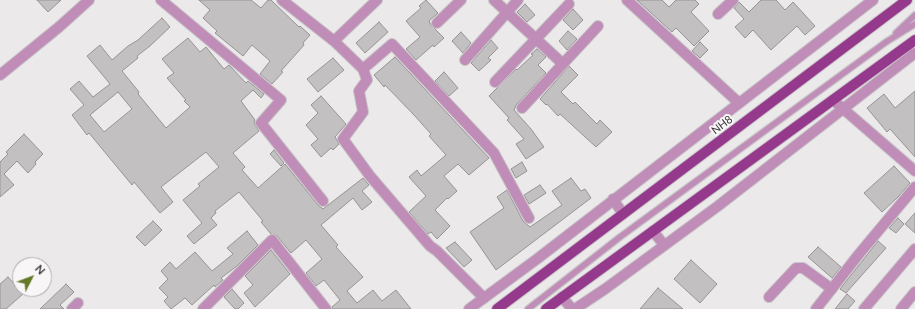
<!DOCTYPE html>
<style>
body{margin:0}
#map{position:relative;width:915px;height:309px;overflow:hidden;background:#ece9eb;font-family:Lato,sans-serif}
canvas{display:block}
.north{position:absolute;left:12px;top:257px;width:40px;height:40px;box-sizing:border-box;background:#f9f6f8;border:1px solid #aba9ab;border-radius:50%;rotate:48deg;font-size:11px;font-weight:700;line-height:16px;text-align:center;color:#373637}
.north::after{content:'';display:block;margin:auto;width:14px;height:18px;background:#667929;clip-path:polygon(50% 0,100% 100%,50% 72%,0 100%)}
</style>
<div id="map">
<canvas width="915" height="309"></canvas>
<div class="north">N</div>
</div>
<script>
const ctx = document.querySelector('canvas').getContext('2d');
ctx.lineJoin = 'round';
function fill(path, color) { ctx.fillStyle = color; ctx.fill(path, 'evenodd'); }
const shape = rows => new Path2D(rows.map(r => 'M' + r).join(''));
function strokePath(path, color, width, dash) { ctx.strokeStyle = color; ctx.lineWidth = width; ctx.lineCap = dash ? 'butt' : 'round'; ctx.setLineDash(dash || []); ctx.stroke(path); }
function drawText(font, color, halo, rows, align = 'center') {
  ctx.font = font + ' Lato,sans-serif'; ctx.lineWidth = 4; ctx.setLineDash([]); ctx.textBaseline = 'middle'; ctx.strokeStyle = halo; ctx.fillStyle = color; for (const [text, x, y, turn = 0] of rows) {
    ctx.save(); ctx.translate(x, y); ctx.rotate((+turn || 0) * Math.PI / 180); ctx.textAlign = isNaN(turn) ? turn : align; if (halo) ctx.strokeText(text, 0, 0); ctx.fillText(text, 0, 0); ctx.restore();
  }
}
const building = shape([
 [37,0,61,0,48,12,37,0],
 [199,0,251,0,261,8,268,0,271,0,299,27,300,26,310,35,303,43,304,45,281,71,283,72,272,84,260,74,270,61,252,45,243,56,215,33,217,31,203,18,210,10,199,0],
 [426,0,438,13,429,21,431,25,444,38,434,47,433,45,416,60,406,49,420,37,406,21,421,8,419,6,426,0],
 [637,0,662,0,669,7,676,0,695,0,699,4,691,12,709,31,694,46,676,28,672,32,637,0],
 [761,0,776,0,785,10,793,2,815,26,805,35,797,26,771,50,753,30,745,38,735,27,744,19,734,8,739,2,749,12,761,0],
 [525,4,535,15,527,22,517,12,525,4],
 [573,9,583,20,573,30,563,20,573,9],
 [162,18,170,27,150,46,137,56,138,58,122,71,139,92,138,94,166,128,190,107,184,101,186,100,167,78,174,73,162,59,188,38,200,52,206,47,224,69,229,65,246,83,248,81,264,94,261,98,253,90,241,101,255,120,254,122,255,125,259,131,233,153,245,167,242,170,258,188,285,164,318,205,323,209,363,178,369,185,362,191,372,202,362,210,353,198,321,225,338,245,336,247,363,277,347,291,357,303,373,290,382,301,396,290,411,309,332,309,332,307,340,300,324,280,316,286,306,273,322,259,306,240,291,253,277,236,271,234,261,222,263,221,239,192,215,211,216,213,211,218,217,225,194,244,187,236,202,223,183,200,200,186,198,184,219,167,206,152,161,187,173,202,160,213,134,182,132,185,89,133,87,135,72,115,84,105,70,89,79,81,93,97,110,84,87,56,100,45,112,60,128,46,138,40,162,18],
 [118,92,132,109,104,132,90,115,118,92],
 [379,22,388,32,365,53,356,43,379,22],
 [568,31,577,39,567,50,559,41,568,31],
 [461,32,471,43,463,53,452,41,461,32],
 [491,40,498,48,488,58,491,60,479,71,471,63,491,40],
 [700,42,708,50,700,58,692,51,700,42],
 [537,49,546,57,538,65,546,73,517,104,514,110,531,129,544,147,526,159,516,144,524,139,507,120,509,118,489,96,516,69,517,70,533,55,531,54,537,49],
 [395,57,489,158,469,175,458,164,444,176,457,191,448,199,447,198,435,210,450,226,437,239,431,232,428,234,409,212,426,196,409,177,417,170,421,176,446,155,429,136,431,134,414,115,385,85,384,87,374,75,395,57],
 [333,58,344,70,318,92,307,79,333,58],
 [569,66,578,75,561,92,573,104,575,102,597,124,600,120,612,132,596,147,560,114,558,116,547,104,546,105,540,99,569,66],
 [444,72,458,88,449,96,435,81,444,72],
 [915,91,915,157,890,129,887,132,867,108,884,94,895,108,915,91],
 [321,96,346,124,335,137,339,144,333,150,331,148,321,157,311,145,318,139,306,125,318,113,311,105,321,96],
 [24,134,43,154,35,162,36,164,28,173,17,161,4,174,14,185,0,197,0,162,8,154,6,152,24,134],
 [274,150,284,163,281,166,270,154,274,150],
 [522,162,527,171,516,178,511,169,522,162],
 [894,166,910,183,898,197,882,212,864,193,894,166],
 [571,178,581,191,585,189,591,198,496,270,470,232,504,208,497,197,507,190,523,221,530,227,562,205,552,191,571,178],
 [540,185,546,193,529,204,524,195,540,185],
 [915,213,915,233,905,224,915,213],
 [898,218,904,224,896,233,889,228,898,218],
 [153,221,162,230,145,246,136,237,153,221],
 [247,231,258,245,237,266,221,278,223,280,215,287,214,285,192,305,185,298,171,309,164,301,168,297,159,288,168,279,161,271,170,262,176,269,195,252,212,271,233,254,227,248,247,231],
 [878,241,886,248,846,293,840,289,878,241],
 [455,242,472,260,464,267,446,248,455,242],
 [818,247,841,267,832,278,808,257,818,247],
 [271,250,290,274,255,307,244,293,253,285,245,276,271,250],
 [691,260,717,284,700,303,674,279,691,260],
 [8,277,23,294,6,309,0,309,0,284,8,277],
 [66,284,74,292,60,305,64,309,40,309,66,284],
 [658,288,683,309,640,309,658,288],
 [232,289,244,303,238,309,235,309,224,297,232,289],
 [847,294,855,301,848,309,835,309,847,294]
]);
const service = shape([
 [896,33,915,15],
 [528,309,620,237,886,42,915,24]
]);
const minor = shape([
 [161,0,281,100,261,123,323,201],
 [282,0,334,41,377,0],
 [494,0,563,64],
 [627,0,739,103],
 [718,14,733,0],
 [437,23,461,0],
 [334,41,363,69,392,44,494,153,529,218],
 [465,60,518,0],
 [363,69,367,80,359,91,363,112,343,139,370,176,430,246,437,251,484,298],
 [495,82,569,4],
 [833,100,915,171],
 [522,108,598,26],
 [562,297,572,309],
 [769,297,796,268,803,268,832,289],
 [72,309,78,303],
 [203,309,272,240,326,309],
 [816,309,859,254,915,187],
 [864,309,915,249],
 [901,309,915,292]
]);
const tertiary = shape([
 [0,75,59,27,89,0],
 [613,199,623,214],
 [653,231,664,245],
 [469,309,537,259,873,0],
 [575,309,605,289,718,206,915,53]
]);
const primary = shape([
 [497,309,907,0],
 [546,309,915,40]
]);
const streetNames = [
 ["NH8",722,125,-37]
];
fill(building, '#c3c0c2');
strokePath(building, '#969395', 1);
strokePath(service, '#c8c5c7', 8);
strokePath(minor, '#c8c5c7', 12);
strokePath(tertiary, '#c8c5c7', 12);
strokePath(primary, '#c8c5c7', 12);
strokePath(service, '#c08db8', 5.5);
strokePath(minor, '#c08db8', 10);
strokePath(tertiary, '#c08db8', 10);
strokePath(primary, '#95398c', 10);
drawText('11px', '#373637', '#f9f6f8', streetNames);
</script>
